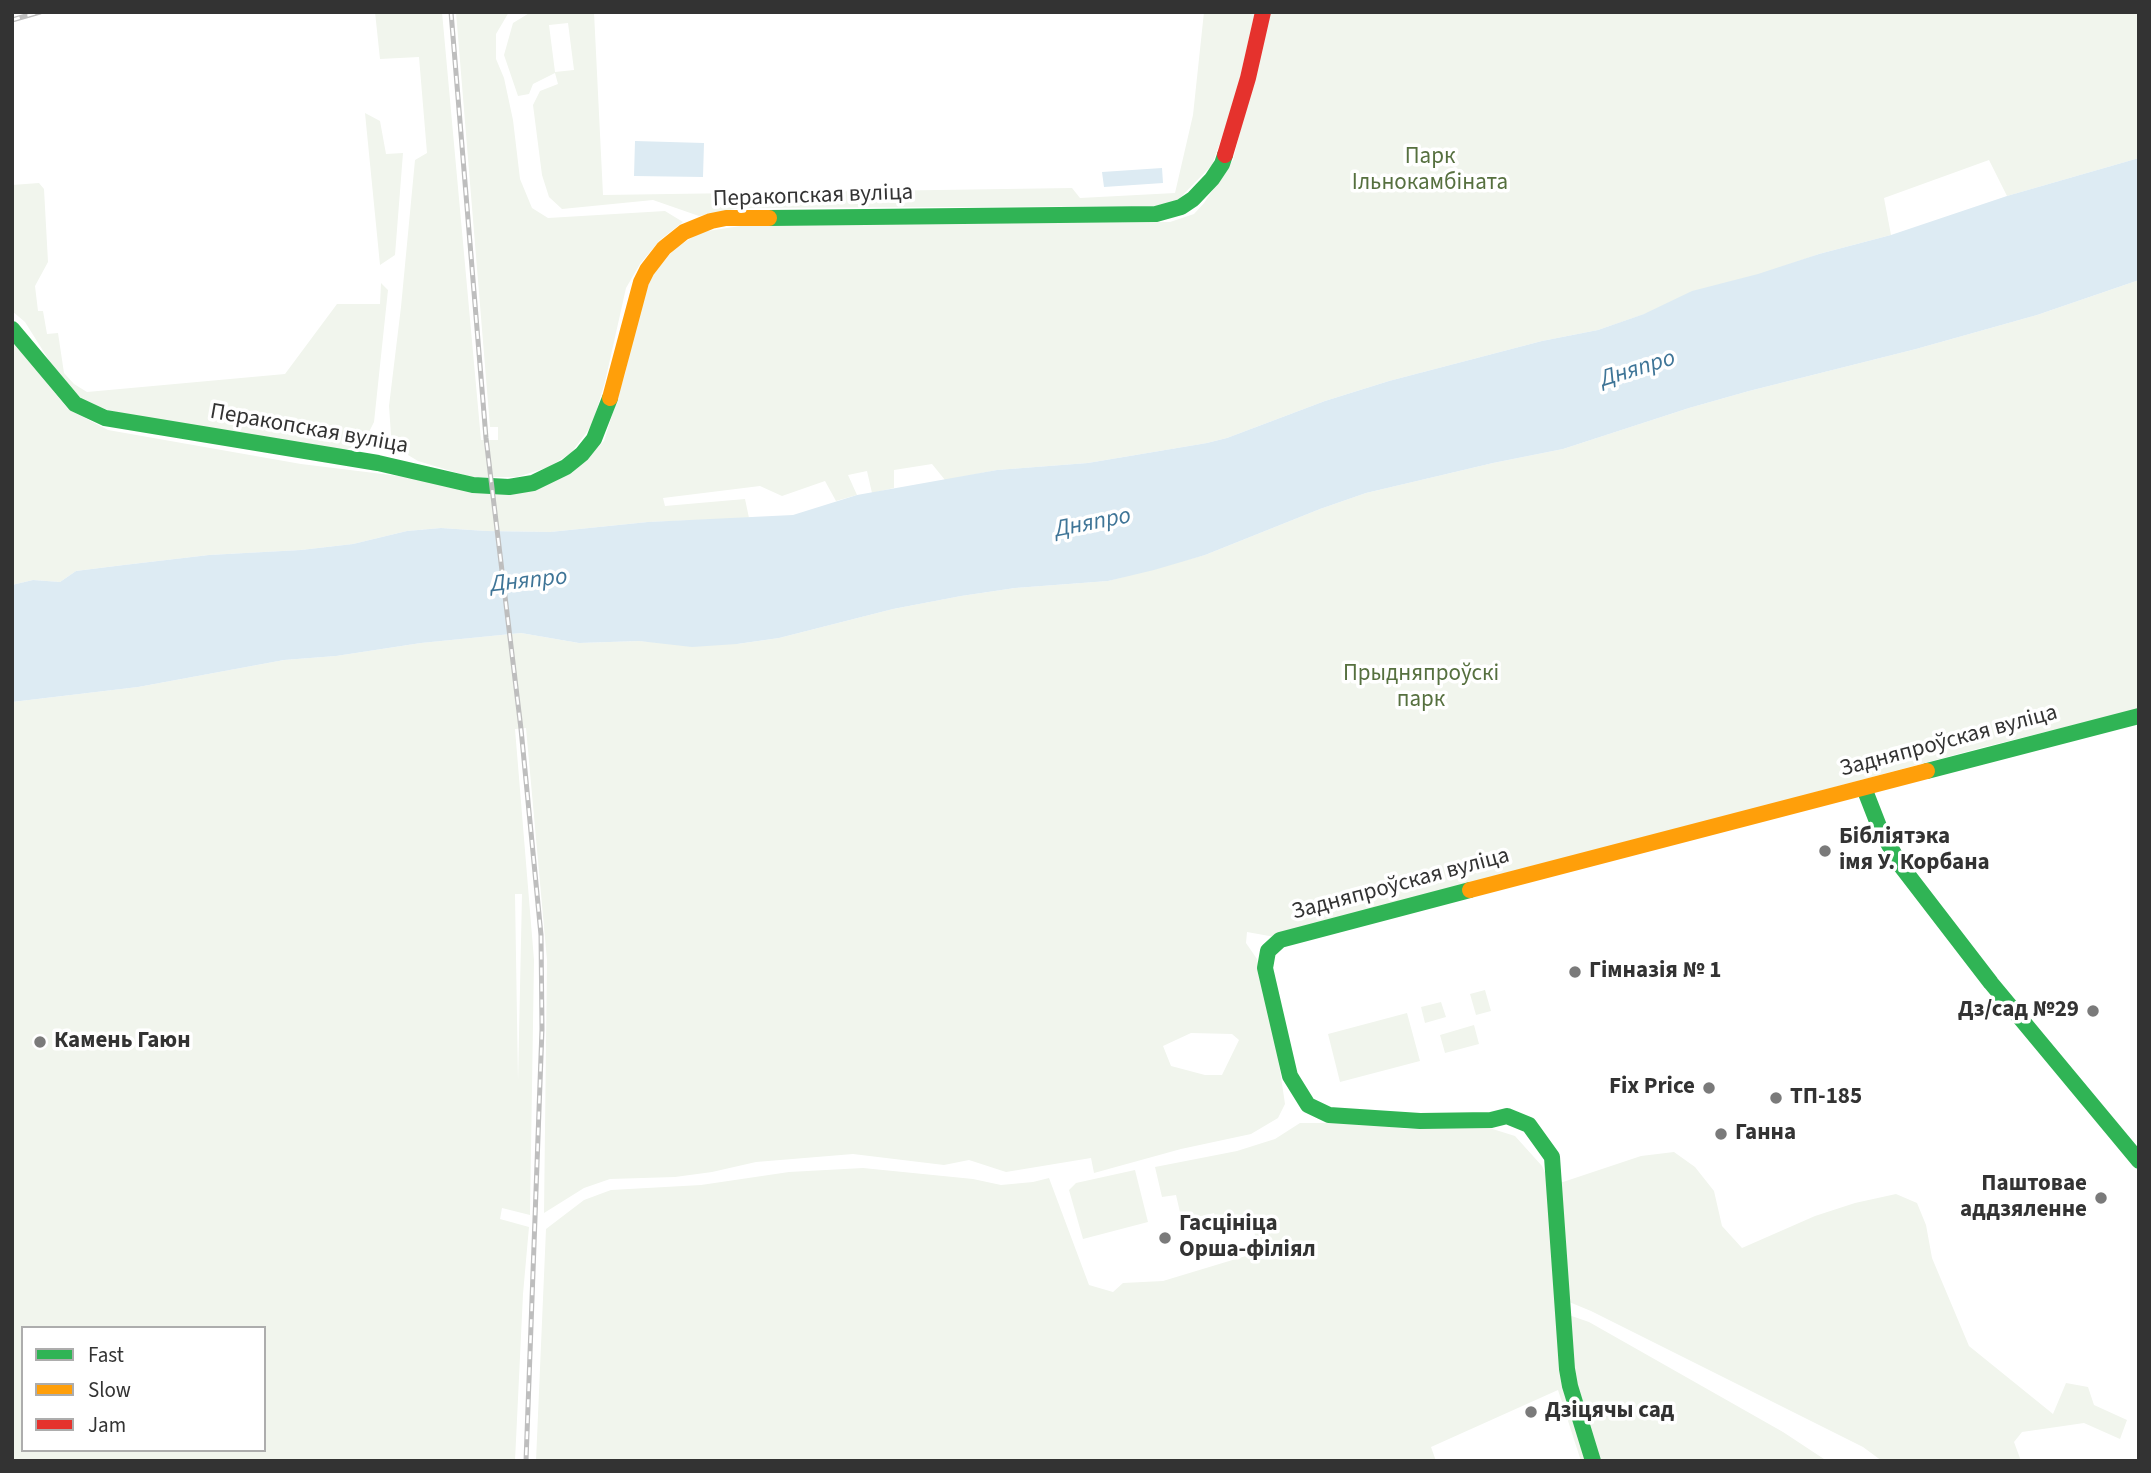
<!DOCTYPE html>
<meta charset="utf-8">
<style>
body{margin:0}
#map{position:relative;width:2151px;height:1473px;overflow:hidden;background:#fff;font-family:"Source Sans 3",sans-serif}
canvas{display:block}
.frame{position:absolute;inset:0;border:14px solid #333;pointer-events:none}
.legend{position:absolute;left:21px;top:1326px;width:245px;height:126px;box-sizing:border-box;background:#fff;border:2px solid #adadad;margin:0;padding:9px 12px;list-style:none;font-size:21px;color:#333}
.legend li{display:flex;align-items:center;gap:14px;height:35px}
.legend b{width:35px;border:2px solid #adadad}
</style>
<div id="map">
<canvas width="2151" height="1473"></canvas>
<div class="frame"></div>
<ul class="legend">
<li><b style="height:9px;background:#30b455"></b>Fast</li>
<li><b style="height:9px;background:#ff9f0a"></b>Slow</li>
<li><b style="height:9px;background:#e5322d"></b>Jam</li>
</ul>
</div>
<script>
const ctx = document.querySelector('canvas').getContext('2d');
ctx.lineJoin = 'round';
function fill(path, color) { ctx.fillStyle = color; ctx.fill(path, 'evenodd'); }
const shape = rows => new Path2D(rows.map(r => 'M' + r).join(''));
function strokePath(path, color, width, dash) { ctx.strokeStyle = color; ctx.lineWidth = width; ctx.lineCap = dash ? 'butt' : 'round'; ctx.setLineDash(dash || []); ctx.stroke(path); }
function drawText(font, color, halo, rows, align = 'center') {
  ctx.font = font + ' "Source Sans 3",sans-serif'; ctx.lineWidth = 7; ctx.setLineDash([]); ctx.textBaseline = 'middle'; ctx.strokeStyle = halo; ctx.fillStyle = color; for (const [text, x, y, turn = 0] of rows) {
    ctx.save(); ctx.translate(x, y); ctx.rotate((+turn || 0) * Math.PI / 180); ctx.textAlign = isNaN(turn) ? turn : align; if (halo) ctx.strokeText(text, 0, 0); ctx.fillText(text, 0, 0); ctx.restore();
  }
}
const green = shape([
 [375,12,442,12,481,440,498,440,498,427,490,427,456,12,509,12,496,34,496,59,504,78,513,120,520,179,532,208,548,218,665,211,683,222,660,240,640,264,626,288,605,382,592,425,571,453,549,467,517,477,471,477,418,461,398,449,391,435,389,406,401,307,415,160,427,153,419,57,380,59],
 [531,12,594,12,603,195,1072,188,1080,198,1175,193,1193,115,1204,12,1255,12,1235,100,1212,165,1179,199,1158,206,740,208,699,216,653,200,562,209,549,197,542,175,533,105,540,91,558,84,555,73,533,84,529,94,518,96,504,55,513,23],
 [568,23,574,70,555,72,549,25],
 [1270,12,2139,12,2139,158,2007,196,1989,160,1884,198,1891,235,1819,254,1598,330,1542,341,1389,381,1325,401,1227,438,1207,443,1088,463,997,470,945,480,932,464,894,470,894,488,872,493,867,471,848,475,857,495,836,501,825,481,782,496,760,486,663,498,665,506,745,499,749,518,648,522,550,532,486,531,441,528,407,531,353,544,301,550,209,555,124,565,76,571,60,582,33,580,12,585,12,335,41,376,68,409,108,430,301,464,415,478,470,492,525,492,572,473,604,441,625,374,637,319,651,277,675,248,701,232,747,225,1170,222,1194,214,1204,203,1233,160],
 [365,113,380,121,386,154,403,153,395,255,380,265],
 [39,183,44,189,48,262,35,286,38,311,43,311,47,334,58,333,64,373,74,384,87,392,285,374,337,304,380,304,381,283,388,290,374,422,363,444,341,451,119,415,82,399,57,373,25,322,12,311,12,185],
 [2139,280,2139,709,1984,747,1275,937,1247,932,1246,943,1257,959,1276,1043,1285,1104,1278,1118,1251,1134,1181,1149,1094,1173,1091,1158,1006,1172,969,1160,944,1165,853,1154,756,1162,712,1172,675,1177,610,1179,584,1188,544,1213,547,960,526,728,515,729,534,960,530,1215,502,1208,500,1219,529,1227,523,1294,515,1461,12,1461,12,702,138,687,284,660,336,656,421,643,521,633,579,643,639,641,664,643,737,644,779,638,893,609,961,596,1015,588,1108,581,1205,555,1320,509,1366,493,1493,463,1563,449,1689,408,1749,391,1916,349,2037,315],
 [515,894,522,894,518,1082,518,1081],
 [1191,1033,1232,1034,1239,1040,1222,1075,1205,1075,1171,1066,1163,1046],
 [23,1328,264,1328,264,1450,23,1450],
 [1485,990,1491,1011,1476,1015,1470,994],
 [1441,1002,1446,1017,1425,1023,1421,1007],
 [1407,1013,1420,1061,1340,1082,1328,1034],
 [1474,1025,1479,1044,1445,1053,1440,1035],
 [1300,1123,1356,1123,1407,1129,1483,1126,1515,1136,1542,1166,1548,1179,1563,1182,1641,1156,1674,1152,1695,1167,1714,1191,1722,1226,1742,1248,1815,1216,1855,1203,1896,1194,1917,1203,1926,1225,1932,1258,1969,1346,2053,1414,2066,1383,2088,1387,2094,1405,2127,1420,2120,1439,2084,1423,2022,1432,2014,1442,2021,1461,1882,1461,1863,1447,1591,1311,1557,1297,1557,1311,1589,1322,1783,1432,1827,1461,1581,1461,1558,1390,1431,1447,1436,1461,536,1461,546,1229,584,1200,611,1190,701,1185,789,1172,863,1168,973,1179,1001,1185,1033,1182,1049,1178,1089,1285,1113,1292,1123,1283,1163,1281,1259,1252,1252,1223,1219,1233,1214,1213,1182,1221,1176,1195,1162,1197,1155,1167,1237,1151,1275,1139],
 [1135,1170,1148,1222,1083,1239,1069,1190,1076,1183]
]);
const water = shape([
 [635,141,704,143,703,177,634,176],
 [2139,158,2139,280,2037,315,1916,349,1749,391,1689,408,1563,449,1493,463,1366,493,1320,509,1205,555,1154,570,1108,581,1015,588,961,596,893,609,779,638,737,644,692,647,639,641,579,643,521,633,421,643,336,656,284,660,138,687,12,702,12,585,33,580,60,582,76,571,124,565,209,555,301,550,353,544,407,531,441,528,486,531,550,532,648,522,793,515,857,495,997,470,1088,463,1207,443,1227,438,1325,401,1389,381,1542,341,1598,330,1644,314,1692,291,1758,274,1819,254,1891,235,2007,196],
 [1162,168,1163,183,1104,187,1102,172]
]);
const fast = shape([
 [769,218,1156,214,1181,207,1193,199,1212,179,1222,164,1225,155],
 [12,329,75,404,105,418,378,463,473,485,509,487,533,483,566,467,582,454,594,439,610,398],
 [1927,771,2139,716],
 [1864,788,1880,829,1901,866,1991,983,2139,1161],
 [1470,890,1280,940,1268,951,1265,968,1290,1076,1308,1105,1329,1115,1420,1121,1491,1120,1507,1116,1529,1125,1552,1157,1567,1369,1570,1386,1593,1461]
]);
const slow = shape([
 [610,398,641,282,647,270,664,248,684,232,711,221,726,218,769,218],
 [1470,890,1927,771]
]);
const jam = shape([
 [1225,155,1248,78,1263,12]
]);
const rail = shape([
 [451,12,486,438,521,729,541,935,542,1029,526,1461],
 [12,20,40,12]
]);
const markers = [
 [1825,851,7,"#7a7a7a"],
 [1575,972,7,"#7a7a7a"],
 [2093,1011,7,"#7a7a7a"],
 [40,1042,7,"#7a7a7a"],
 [1709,1088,7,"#7a7a7a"],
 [1776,1098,7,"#7a7a7a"],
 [1721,1134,7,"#7a7a7a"],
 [2101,1198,7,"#7a7a7a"],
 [1165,1238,7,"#7a7a7a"],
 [1531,1412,7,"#7a7a7a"]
];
const parkNames = [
 ["Парк",1430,158],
 ["Ільнокамбіната",1430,184],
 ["Прыдняпроўскі",1421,675],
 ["парк",1421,701]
];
const streetNames = [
 ["Перакопская вуліца",813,197,-2],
 ["Перакопская вуліца",309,430,10],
 ["Задняпроўская вуліца",1949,742,-15],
 ["Задняпроўская вуліца",1401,885,-15]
];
const poiNames = [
 ["Бібліятэка",1839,838],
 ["імя У. Корбана",1839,864],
 ["Гімназія № 1",1589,972],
 ["Дз/сад №29",2079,1011,"right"],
 ["Камень Гаюн",54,1042],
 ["Fix Price",1695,1088,"right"],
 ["ТП-185",1790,1098],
 ["Ганна",1735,1134],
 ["Паштовае",2087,1185,"right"],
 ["аддзяленне",2087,1211,"right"],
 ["Гасцініца",1179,1225],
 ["Орша-філіял",1179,1251],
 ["Дзіцячы сад",1545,1412]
];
const waterNames = [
 ["Дняпро",1638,370,-17],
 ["Дняпро",1093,524,-11],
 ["Дняпро",529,582,-6]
];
fill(green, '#f1f5ed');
fill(water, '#ddebf3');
strokePath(fast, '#30b455', 16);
strokePath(slow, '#ff9f0a', 16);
strokePath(jam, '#e5322d', 16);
strokePath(rail, '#bebebe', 5);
strokePath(rail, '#fff', 2.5, [8]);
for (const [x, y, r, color] of markers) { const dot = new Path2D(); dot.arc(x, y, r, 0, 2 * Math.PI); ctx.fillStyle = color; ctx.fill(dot); strokePath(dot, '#fff', 2.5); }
drawText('23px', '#56703f', '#fff', parkNames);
drawText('23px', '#333', '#fff', streetNames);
drawText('bold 23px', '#333', '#fff', poiNames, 'left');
drawText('italic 24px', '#3f7597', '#fff', waterNames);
</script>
